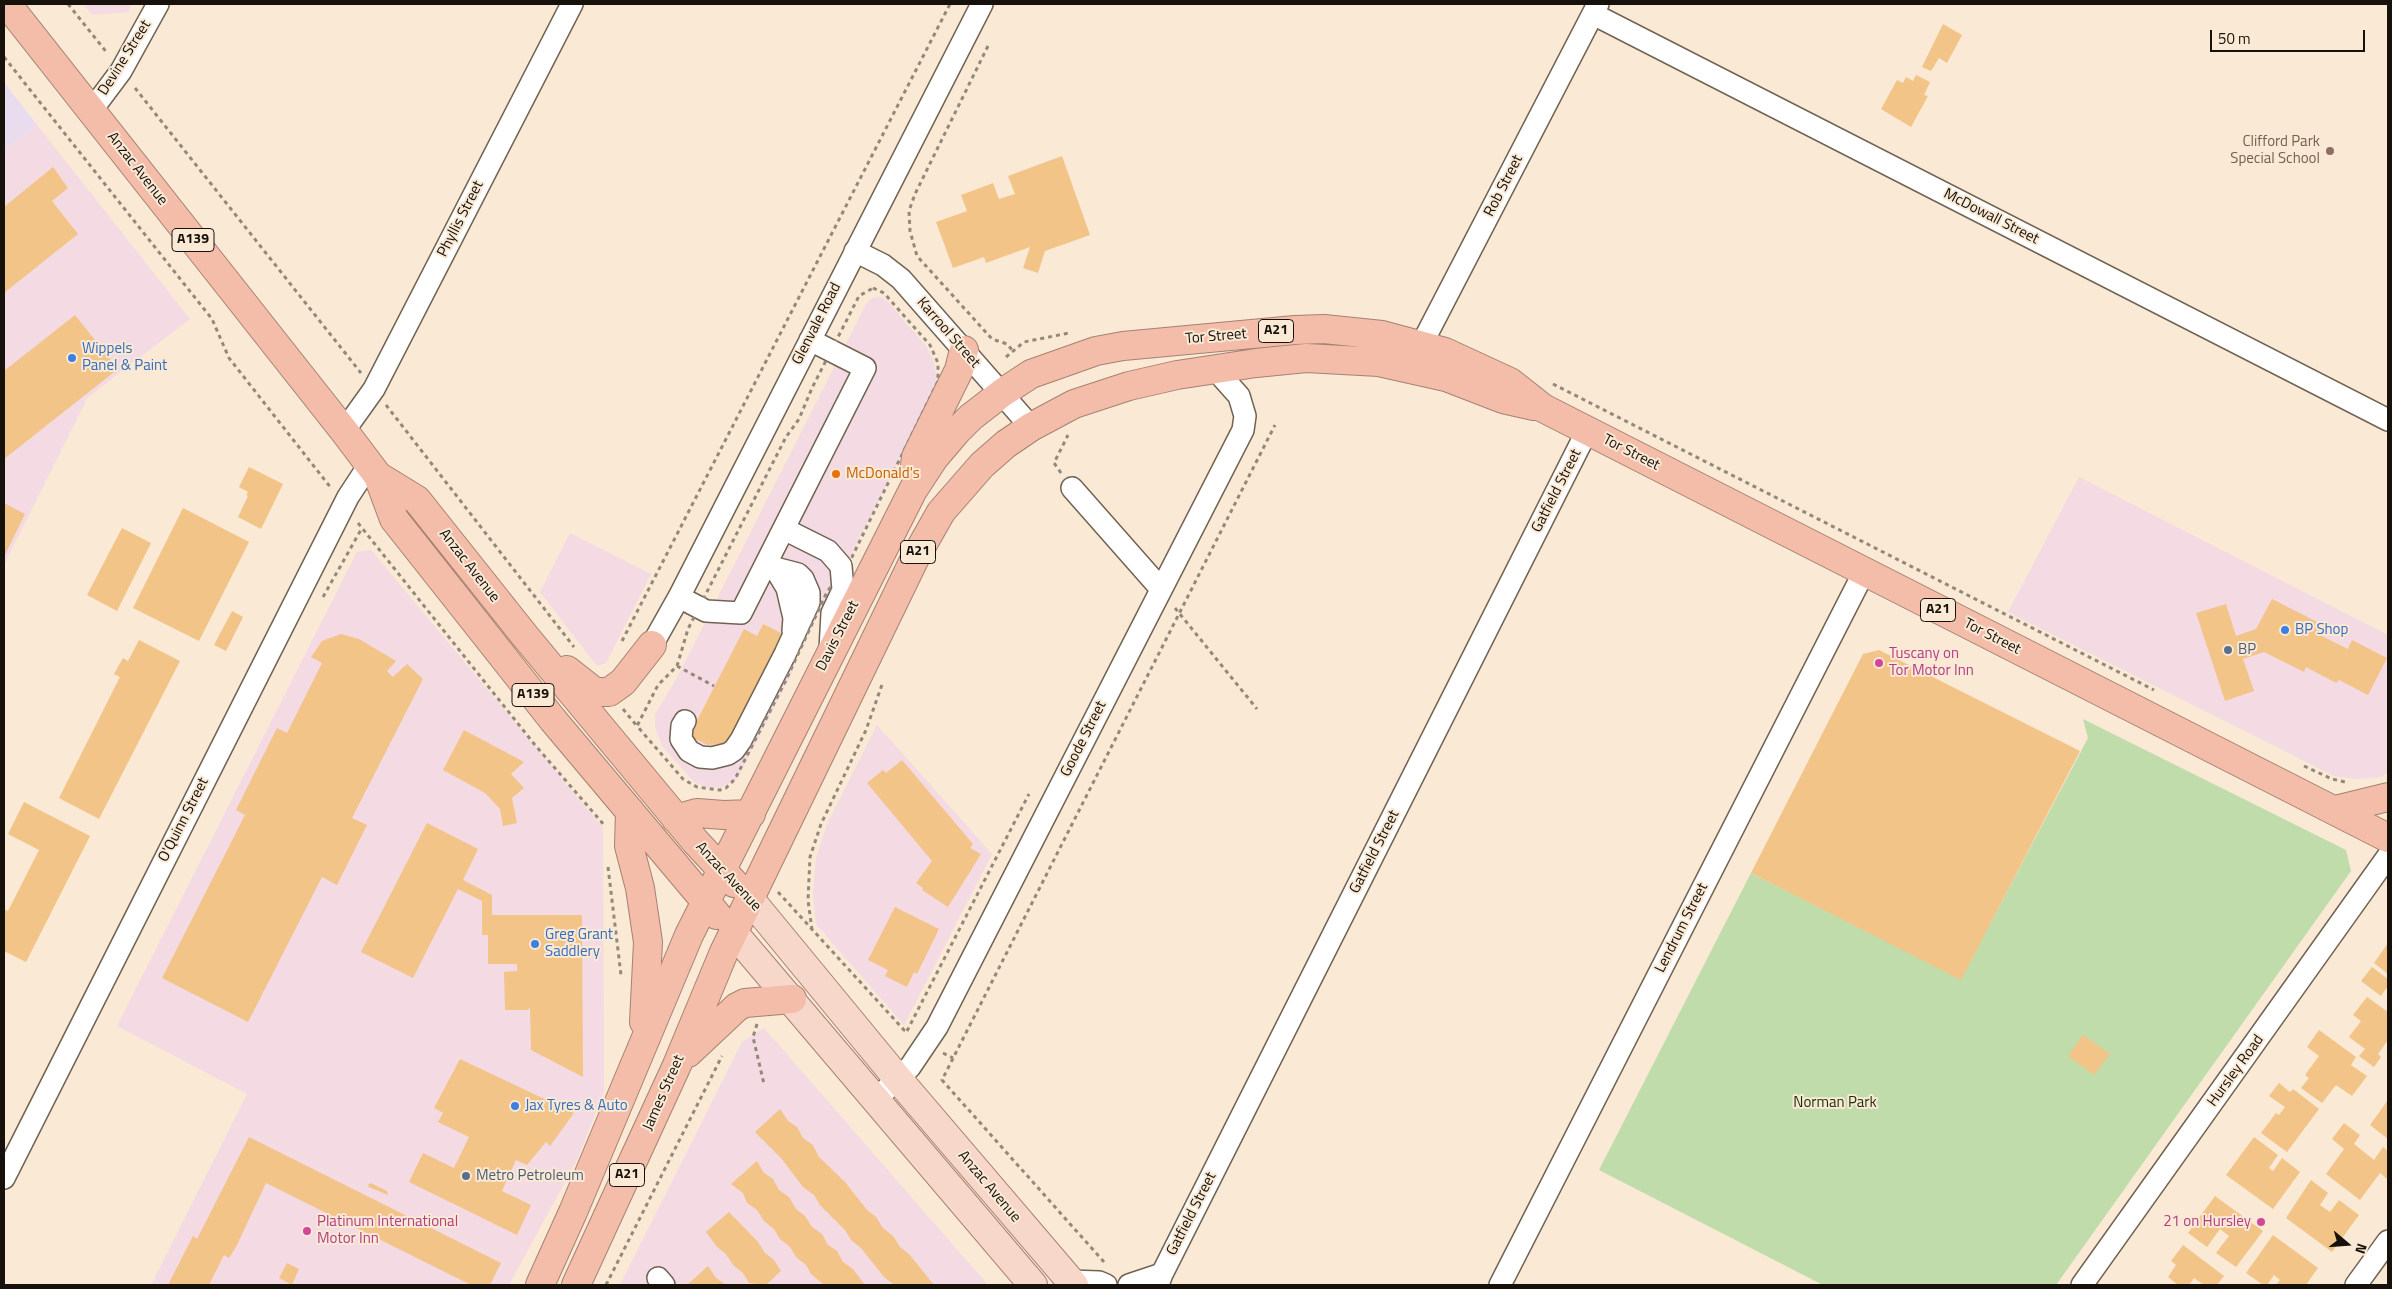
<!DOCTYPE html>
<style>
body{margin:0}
#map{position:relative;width:2392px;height:1289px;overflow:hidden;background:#f9e9d5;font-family:"Titillium Web",sans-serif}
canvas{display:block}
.frame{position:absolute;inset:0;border:5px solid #16110a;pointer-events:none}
.north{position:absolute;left:2322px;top:1219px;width:50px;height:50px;-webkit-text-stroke:4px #f9e9d5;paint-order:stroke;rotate:108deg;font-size:14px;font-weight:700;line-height:20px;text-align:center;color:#16110a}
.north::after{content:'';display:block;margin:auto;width:18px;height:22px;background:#16110a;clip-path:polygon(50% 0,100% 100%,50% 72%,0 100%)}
.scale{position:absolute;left:2210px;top:30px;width:155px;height:22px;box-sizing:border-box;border:2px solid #16110a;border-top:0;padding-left:6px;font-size:15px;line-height:18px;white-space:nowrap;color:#16110a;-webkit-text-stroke:4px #f9e9d5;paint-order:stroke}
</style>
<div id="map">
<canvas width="2392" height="1289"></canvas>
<div class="frame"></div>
<div class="north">N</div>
<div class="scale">50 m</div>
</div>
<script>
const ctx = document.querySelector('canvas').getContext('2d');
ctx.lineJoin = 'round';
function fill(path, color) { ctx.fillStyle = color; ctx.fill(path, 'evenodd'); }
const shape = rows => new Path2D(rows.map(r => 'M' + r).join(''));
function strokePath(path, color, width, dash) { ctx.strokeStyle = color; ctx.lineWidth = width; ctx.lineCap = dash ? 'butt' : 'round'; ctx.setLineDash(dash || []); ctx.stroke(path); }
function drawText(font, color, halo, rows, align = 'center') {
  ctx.font = font + ' "Titillium Web",sans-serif'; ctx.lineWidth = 4; ctx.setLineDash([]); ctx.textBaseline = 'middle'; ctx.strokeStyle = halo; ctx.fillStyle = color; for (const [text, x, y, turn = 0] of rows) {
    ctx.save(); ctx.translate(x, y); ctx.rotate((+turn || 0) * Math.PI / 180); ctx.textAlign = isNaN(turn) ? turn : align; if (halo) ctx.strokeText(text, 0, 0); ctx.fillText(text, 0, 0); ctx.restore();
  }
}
const commercial = shape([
 [83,4,132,4,128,12,92,15],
 [37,125,190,319,88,397,4,565,4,150],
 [880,297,887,301,926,346,934,361,937,379,932,396,853,551,835,580,797,657,792,673,737,779,722,787,710,788,694,782,662,746,655,727,655,715,679,674,866,304,872,298],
 [2079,477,2388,635,2388,772,2381,777,2355,779,2334,776,2008,612],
 [570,533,651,574,606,663,597,666,540,592],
 [371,550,603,828,604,1091,577,1160,509,1285,151,1285,247,1094,117,1026,357,552],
 [877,725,992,854,904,1025,816,924,813,892,816,858,827,824],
 [764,1028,988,1285,620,1285,742,1042]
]);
const industrial = shape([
 [4,82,37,125,4,150]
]);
const green = shape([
 [2083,719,2346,850,2351,871,2056,1285,1823,1285,1599,1170,1751,873,1961,979,2088,738]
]);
const building = shape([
 [1943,24,1962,35,1947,63,1939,58,1931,71,1922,67],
 [1916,75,1930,82,1924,95,1928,96,1911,127,1881,109,1897,80,1903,83,1906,77,1913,81],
 [1062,156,1090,235,1045,251,1038,273,1023,268,1030,247,986,263,984,257,953,268,936,222,967,211,961,195,993,183,999,199,1015,194,1008,176],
 [53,167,68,188,52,201,78,234,4,293,4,207],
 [75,315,118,369,4,459,4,371],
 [249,467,283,484,261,529,238,517,248,496,246,495,248,492,239,487],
 [4,503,25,514,4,557],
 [183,508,249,542,199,641,133,608],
 [122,528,151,543,117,611,87,595],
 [2272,599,2327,627,2322,636,2348,649,2352,640,2387,658,2368,695,2339,680,2336,683,2306,667,2304,672,2264,652,2243,659,2254,691,2225,701,2196,613,2226,604,2236,636,2256,629],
 [232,611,243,617,226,651,214,645],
 [763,624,785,635,730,743,708,745,689,736,744,629,757,636],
 [341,634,359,639,396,661,387,671,393,677,407,664,423,679,352,818,367,825,337,885,322,877,248,1022,162,978,245,815,236,810,277,728,287,733,322,663,311,657,322,641],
 [139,640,180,661,99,819,59,798,120,677,114,674,123,658,128,661],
 [1879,650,2080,751,1961,980,1751,873,1863,654],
 [464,730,524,762,511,774,524,788,512,798,517,823,503,826,500,809,485,793,443,770],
 [902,760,973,844,970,848,981,854,948,907,922,890,923,888,916,883,932,861,867,783,883,770,886,773],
 [24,802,90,836,26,962,4,951,4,909,8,911,39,850,8,834],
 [427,823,478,849,463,880,492,895,492,915,582,915,583,1077,531,1050,530,1007,528,1010,505,1010,504,972,517,971,517,964,488,964,488,935,482,935,482,901,458,889,413,978,361,952],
 [895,907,939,929,917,974,914,972,907,987,885,976,888,970,868,960],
 [2388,943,2388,974,2374,963],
 [2372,967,2388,979,2388,986,2381,996,2361,981],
 [2367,997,2388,1012,2388,1040,2378,1054,2381,1057,2374,1067,2359,1056,2365,1049,2349,1037,2361,1021,2353,1015],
 [2319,1030,2356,1057,2351,1065,2367,1076,2352,1096,2336,1085,2322,1103,2301,1088,2309,1078,2305,1075,2319,1056,2307,1047],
 [2083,1035,2110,1054,2094,1075,2068,1056],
 [460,1059,574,1113,550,1146,546,1142,527,1165,516,1160,502,1191,531,1205,517,1235,409,1182,423,1153,454,1168,469,1137,438,1122,443,1113,434,1108],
 [2279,1083,2290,1092,2293,1089,2319,1109,2287,1152,2261,1133,2276,1113,2279,1115,2285,1107,2269,1096],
 [2388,1100,2388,1139,2370,1125],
 [780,1109,788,1121,797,1127,803,1138,813,1145,819,1157,845,1182,867,1210,876,1217,883,1228,893,1236,900,1247,909,1254,934,1285,894,1285,884,1277,861,1248,851,1240,845,1230,820,1205,814,1195,803,1187,781,1158,755,1132],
 [2344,1123,2360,1135,2354,1144,2374,1160,2383,1147,2388,1151,2388,1177,2387,1179,2380,1173,2360,1200,2326,1174,2344,1149,2332,1139],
 [249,1137,501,1263,490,1285,471,1285,266,1183,236,1247,229,1258,224,1255,209,1285,168,1285,193,1236,197,1239],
 [2254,1137,2278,1155,2269,1168,2273,1171,2282,1158,2300,1172,2273,1209,2226,1175],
 [757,1161,764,1173,773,1179,779,1190,789,1197,796,1209,805,1216,812,1227,822,1234,828,1245,837,1251,843,1262,853,1269,865,1285,824,1285,811,1274,806,1265,796,1257,790,1247,780,1239,774,1229,764,1221,757,1210,747,1203,743,1193,731,1184],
 [2311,1180,2328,1193,2320,1205,2330,1212,2339,1200,2359,1215,2332,1252,2286,1218],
 [371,1183,387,1191,388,1195,369,1187,368,1185],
 [2215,1196,2263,1231,2236,1267,2216,1253,2229,1236,2220,1229,2207,1247,2188,1233],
 [729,1212,758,1242,765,1253,774,1260,781,1271,766,1285,749,1283,743,1273,733,1265,726,1254,717,1247,706,1232],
 [2273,1235,2318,1268,2306,1285,2276,1285,2280,1280,2274,1275,2267,1285,2263,1285,2246,1273],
 [2183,1245,2224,1276,2217,1285,2204,1285,2194,1278,2189,1285,2178,1285,2168,1277,2176,1265,2171,1261],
 [287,1263,299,1269,292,1285,279,1278],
 [708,1266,716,1278,726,1285,687,1285]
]);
const path = shape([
 [68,4,108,54],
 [988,46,915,194,909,211,910,231,917,256,992,339,1007,344,1013,351],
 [4,57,212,319,229,358,331,488],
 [135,88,361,373],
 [873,288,884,293,930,345,938,363,938,381,852,557,827,592,785,682,735,779,726,788,720,790,697,787,683,779,637,726,658,685,677,666,688,629,786,437,799,419,812,388,859,296,873,288],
 [1006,357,1024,342,1069,333],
 [1553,384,2154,690],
 [386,405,574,647],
 [1061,473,1054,463,1068,435],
 [358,523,535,745,605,826],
 [323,597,362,528],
 [1175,608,1257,709],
 [622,641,950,4],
 [677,666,714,686],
 [623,709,637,726],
 [2304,766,2332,779,2345,782],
 [608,867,621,975],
 [778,892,904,1030,908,1031],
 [812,930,808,900,810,857,821,824,866,730,883,682],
 [757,1024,753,1037,764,1084],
 [907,1031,1029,794],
 [943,1053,953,1058],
 [1104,1262,942,1080,1275,425],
 [606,1285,722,1056]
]);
const minor = shape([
 [1593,14,2388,420],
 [91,111,121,71,158,4],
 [855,251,883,265,901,279,1031,427],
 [1414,359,1598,4],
 [344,431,374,389,572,4],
 [1072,488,1161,589],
 [784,529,828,551,841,566,843,590,832,613,830,650],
 [768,565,775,568,787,588,794,618,793,631],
 [679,597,706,611,741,613,865,368,810,340],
 [652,645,679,597,982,4],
 [685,721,682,726,681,739,689,751,700,757,712,758,728,754,734,750,741,740,785,654,809,602,809,593,803,579,798,574,775,568],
 [875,1100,910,1067,937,1027,1243,430,1245,416,1239,396,1214,368],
 [4,1178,348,497,369,465],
 [658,1278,664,1285],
 [1070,1281,1099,1282,1106,1285],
 [1129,1285,1162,1274],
 [1158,1285,1162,1274,1587,431],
 [1500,1285,1864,572],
 [2082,1285,2388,856],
 [2356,1285,2388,1241]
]);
const major = shape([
 [749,898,898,1079,1074,1285],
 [733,932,1033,1285]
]);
const highway = shape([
 [7,4,344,431,378,476,394,519,553,720,717,915],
 [914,473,916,457,959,370,964,350],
 [378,476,417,500,525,636,695,841,734,883],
 [567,670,595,692,609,692,623,682,652,645],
 [2335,810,2388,797],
 [630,811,629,846,640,888,648,942,644,1022],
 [676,819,697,813,724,815,751,814],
 [688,1053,737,1007,745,1003,792,999],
 [540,1285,573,1212,689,935,913,490,934,458,957,431,971,417,1002,393,1031,374,1096,351,1123,346,1295,330,1324,329,1382,335,1445,352,1510,382,1543,408,2388,838],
 [576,1285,677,1065,724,952,915,558,941,512,982,465,1006,444,1031,427,1074,404,1129,386,1177,375,1256,363,1306,358,1379,362,1446,377,1503,399,1534,406]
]);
const markers = [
 [2330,151,5,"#8d6e63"],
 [72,358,5,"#3f7fe0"],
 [836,474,5,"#e8710a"],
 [2285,630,5,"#3f7fe0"],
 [2228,650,5,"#5c6f8a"],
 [1879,663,5,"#d1479c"],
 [535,944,5,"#3f7fe0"],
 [515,1106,5,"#3f7fe0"],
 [466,1176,5,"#5c6f8a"],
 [2261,1222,5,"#d1479c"],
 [307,1231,5,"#d1479c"]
];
const shields = [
 [193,240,42],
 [1276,331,35],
 [918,552,35],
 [1938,610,35],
 [533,695,42],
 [627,1175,35]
];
const shieldNames = [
 ["A139",193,240],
 ["A21",1276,331],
 ["A21",918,552],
 ["A21",1938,610],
 ["A139",533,695],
 ["A21",627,1175]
];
const streetNames = [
 ["Devine Street",125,58,-58],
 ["Anzac Avenue",137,169,52],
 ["Rob Street",1504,186,-63],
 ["McDowall Street",1991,217,27],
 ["Phyllis Street",461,219,-63],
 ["Glenvale Road",817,324,-63],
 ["Karrool Street",948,333,49],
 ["Tor Street",1216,337,-5],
 ["Tor Street",1631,453,27],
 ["Gatfield Street",1557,491,-63],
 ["Anzac Avenue",469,566,52],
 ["Davis Street",838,636,-63],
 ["Tor Street",1992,637,27],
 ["Goode Street",1084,739,-63],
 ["O'Quinn Street",184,820,-63],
 ["Gatfield Street",1375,852,-63],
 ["Anzac Avenue",728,877,47],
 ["Lendrum Street",1682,928,-63],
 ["Hursley Road",2236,1071,-54],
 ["James Street",664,1093,-66],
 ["Anzac Avenue",989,1187,50],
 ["Gatfield Street",1192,1214,-63]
];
const educationNames = [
 ["Clifford Park",2320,142],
 ["Special School",2320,159]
];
const shopNames = [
 ["Wippels",82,349],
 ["Panel & Paint",82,366],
 ["BP Shop",2295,630],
 ["Greg Grant",545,935],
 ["Saddlery",545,952],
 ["Jax Tyres & Auto",525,1106]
];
const foodNames = [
 ["McDonald's",846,474]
];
const serviceNames = [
 ["BP",2238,650],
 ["Metro Petroleum",476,1176]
];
const hotelNames = [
 ["Tuscany on",1889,654],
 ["Tor Motor Inn",1889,671],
 ["Platinum International",317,1222],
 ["Motor Inn",317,1239],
 ["21 on Hursley",2251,1222,"right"]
];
const parkNames = [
 ["Norman Park",1835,1103]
];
fill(commercial, '#f3dae3');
fill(industrial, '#eadcef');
fill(green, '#bfdcaa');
fill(building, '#f3c488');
strokePath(minor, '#716352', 24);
strokePath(major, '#a68171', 30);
strokePath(highway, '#a68171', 30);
strokePath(path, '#938879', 3, [4, 4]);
strokePath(minor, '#fff', 21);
strokePath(major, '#f8d7cb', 28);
strokePath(highway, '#f3bda9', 28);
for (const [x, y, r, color] of markers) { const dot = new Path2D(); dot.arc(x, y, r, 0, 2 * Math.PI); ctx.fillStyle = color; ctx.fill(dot); strokePath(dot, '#f9e9d5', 2); }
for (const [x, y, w] of shields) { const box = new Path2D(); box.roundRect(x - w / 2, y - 11.5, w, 23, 4); ctx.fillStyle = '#f9e9d5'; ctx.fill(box); strokePath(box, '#16110a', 1); }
drawText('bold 14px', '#16110a', null, shieldNames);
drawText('15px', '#16110a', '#f9e9d5', streetNames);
drawText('15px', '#785e54', '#f9e9d5', educationNames, 'right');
drawText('15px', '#366cbe', '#f9e9d5', shopNames, 'left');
drawText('15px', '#c56008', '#f9e9d5', foodNames, 'left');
drawText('15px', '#4e5e75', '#f9e9d5', serviceNames, 'left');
drawText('15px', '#b23c85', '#f9e9d5', hotelNames, 'left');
drawText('15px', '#1a3103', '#f9e9d5', parkNames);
</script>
